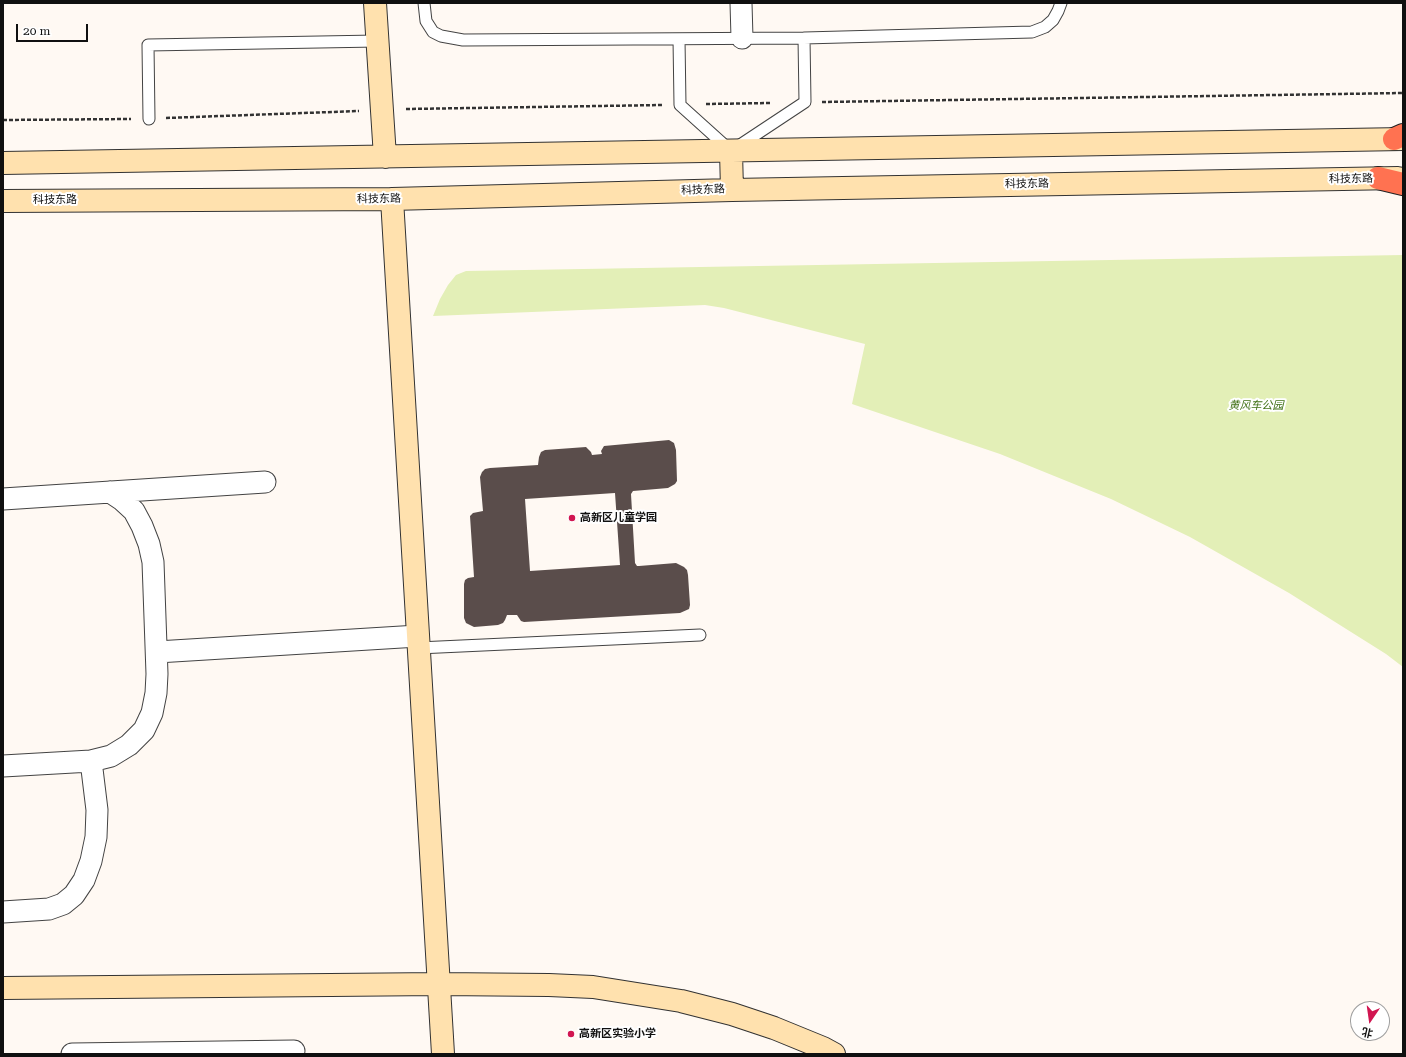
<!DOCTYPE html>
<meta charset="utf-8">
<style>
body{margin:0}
#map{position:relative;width:1406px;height:1057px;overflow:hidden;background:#fff9f3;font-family:"Roboto Serif","Noto Sans SC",serif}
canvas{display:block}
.frame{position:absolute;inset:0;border:4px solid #101010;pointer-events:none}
.north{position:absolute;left:1350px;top:1001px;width:40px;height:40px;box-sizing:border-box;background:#fff;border:1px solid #9f9f9f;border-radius:50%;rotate:193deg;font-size:11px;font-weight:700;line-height:16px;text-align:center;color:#101010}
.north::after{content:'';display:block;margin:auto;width:14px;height:18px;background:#d11651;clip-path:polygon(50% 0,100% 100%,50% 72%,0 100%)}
.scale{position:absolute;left:16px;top:24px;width:72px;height:18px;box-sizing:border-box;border:2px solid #101010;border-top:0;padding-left:5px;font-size:12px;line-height:14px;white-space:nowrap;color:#101010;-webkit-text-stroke:3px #fff;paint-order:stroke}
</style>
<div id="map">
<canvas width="1406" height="1057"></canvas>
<div class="frame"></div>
<div class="north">北</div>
<div class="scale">20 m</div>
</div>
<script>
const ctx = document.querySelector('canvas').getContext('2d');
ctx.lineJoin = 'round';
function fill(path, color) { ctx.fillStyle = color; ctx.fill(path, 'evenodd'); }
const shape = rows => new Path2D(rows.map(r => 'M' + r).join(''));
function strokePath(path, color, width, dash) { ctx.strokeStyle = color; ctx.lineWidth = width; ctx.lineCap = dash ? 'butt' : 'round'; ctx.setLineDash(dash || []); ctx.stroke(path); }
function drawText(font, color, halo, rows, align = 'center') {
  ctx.font = font + ' "Roboto Serif","Noto Sans SC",serif'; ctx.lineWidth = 4; ctx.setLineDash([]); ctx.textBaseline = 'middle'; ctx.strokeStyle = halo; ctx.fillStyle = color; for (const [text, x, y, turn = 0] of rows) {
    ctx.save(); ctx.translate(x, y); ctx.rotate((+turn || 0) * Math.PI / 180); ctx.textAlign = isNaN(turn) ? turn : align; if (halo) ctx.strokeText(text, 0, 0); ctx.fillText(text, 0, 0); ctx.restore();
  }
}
const green = shape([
 [1403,255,1403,667,1386,654,1289,593,1190,537,1111,499,1000,454,852,404,865,344,724,308,705,305,433,316,440,299,448,285,456,275,466,271]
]);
const building = shape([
 [669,440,674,443,676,450,677,481,675,484,668,488,633,491,631,494,635,563,637,566,639,566,676,563,684,567,687,570,688,575,690,605,689,609,680,613,524,622,521,621,517,615,507,615,505,620,503,623,498,625,474,627,466,623,464,618,464,584,465,580,468,578,474,577,470,516,473,513,483,511,480,477,482,472,485,469,490,468,538,465,539,457,541,452,545,450,586,447,591,452,592,455,602,454,601,451,604,446],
 [615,493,620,565,530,571,525,499]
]);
const path = shape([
 [822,102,1403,93],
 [706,104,771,103],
 [406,109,663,105],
 [166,118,359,111],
 [3,120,131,119]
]);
const lane = shape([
 [424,3,426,21,433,32,441,36,463,40,804,38,1032,32,1045,27,1053,20,1058,11,1061,3],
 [679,39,680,105,731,151,805,102,804,38],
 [149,119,148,45,377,41],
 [418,648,700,635]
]);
const street = shape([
 [741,3,742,38],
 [3,499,265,482],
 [157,652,418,636],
 [3,766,91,761,111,756,129,745,144,730,152,713,156,693,157,674,153,562,149,544,142,526,134,511,122,500,110,492],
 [3,912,49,909,63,904,74,895,84,880,91,861,96,837,97,810,91,761],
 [72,1054,294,1051]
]);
const secondary = shape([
 [375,3,385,157],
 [731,151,732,190],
 [3,163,1403,139],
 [392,199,443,1054],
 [3,201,392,199,732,190,1398,178],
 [3,988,439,984,549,985,593,987,681,1001,732,1014,774,1028,823,1048,834,1054]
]);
const highway = shape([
 [1394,139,1403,135],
 [1378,178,1403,184]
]);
const markers = [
 [572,518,4,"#d11651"],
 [571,1034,4,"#d11651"]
];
const streetNames = [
 ["科技东路",1351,179,-1],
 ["科技东路",1027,184,-1],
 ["科技东路",703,190,-2],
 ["科技东路",379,199,-1],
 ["科技东路",55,200]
];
const parkNames = [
 ["黄风车公园",1256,406]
];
const poiNames = [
 ["高新区儿童学园",580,518],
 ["高新区实验小学",579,1034]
];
fill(green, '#e3efb7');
fill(building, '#5a4d4b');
strokePath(lane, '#434343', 13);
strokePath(street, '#434343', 23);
strokePath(secondary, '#323232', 24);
strokePath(highway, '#212121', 24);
strokePath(path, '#323232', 2.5, [4, 2]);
strokePath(lane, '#fff', 11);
strokePath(street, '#fff', 21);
strokePath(secondary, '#ffe1ae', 22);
strokePath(highway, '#ff7251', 22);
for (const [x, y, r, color] of markers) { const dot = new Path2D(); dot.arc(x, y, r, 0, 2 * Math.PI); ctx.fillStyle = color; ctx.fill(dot); strokePath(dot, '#fff', 1.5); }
drawText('11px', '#101010', '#fff', streetNames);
drawText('italic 11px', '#417117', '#fff', parkNames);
drawText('bold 11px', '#101010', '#fff', poiNames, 'left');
</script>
